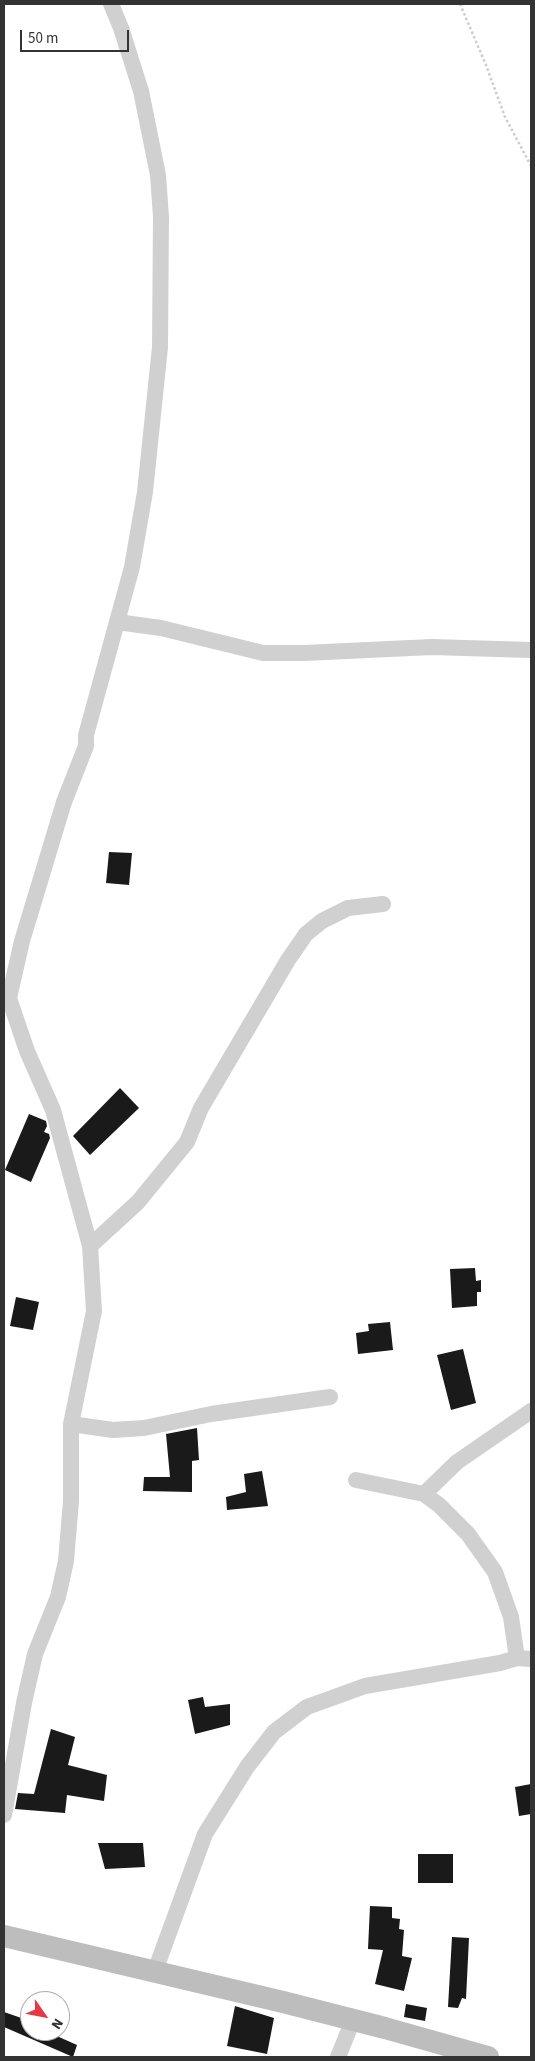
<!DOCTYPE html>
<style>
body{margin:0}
#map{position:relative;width:535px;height:2061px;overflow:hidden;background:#fff;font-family:"Source Sans 3",sans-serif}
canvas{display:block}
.frame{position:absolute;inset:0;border:5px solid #333;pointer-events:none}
.north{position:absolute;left:20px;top:1991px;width:50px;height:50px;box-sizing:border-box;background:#fff;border:1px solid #adadad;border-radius:50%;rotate:123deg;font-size:14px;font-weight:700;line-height:20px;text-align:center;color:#333}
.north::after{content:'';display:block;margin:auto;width:18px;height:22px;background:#e63946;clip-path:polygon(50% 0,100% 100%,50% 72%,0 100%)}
.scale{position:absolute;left:20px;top:30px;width:109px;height:22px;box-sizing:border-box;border:2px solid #333;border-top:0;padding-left:6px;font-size:15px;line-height:18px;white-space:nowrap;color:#333;-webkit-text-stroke:4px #fff;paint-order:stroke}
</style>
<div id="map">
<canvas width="535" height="2061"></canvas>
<div class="frame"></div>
<div class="north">N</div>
<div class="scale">50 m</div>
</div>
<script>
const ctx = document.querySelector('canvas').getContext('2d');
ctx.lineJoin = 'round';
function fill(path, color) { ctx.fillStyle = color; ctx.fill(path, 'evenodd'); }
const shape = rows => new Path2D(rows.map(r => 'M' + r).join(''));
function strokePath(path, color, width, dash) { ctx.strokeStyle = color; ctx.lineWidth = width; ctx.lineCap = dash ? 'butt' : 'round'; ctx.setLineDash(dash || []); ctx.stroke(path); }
const building = shape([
 [109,852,132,853,129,885,106,883],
 [120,1088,139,1108,90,1155,73,1136],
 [29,1114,46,1121,47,1126,44,1132,49,1134,50,1138,31,1182,5,1170],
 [475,1268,476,1281,481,1280,481,1292,477,1292,477,1306,452,1308,450,1269],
 [16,1297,39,1302,33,1330,10,1326],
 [390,1322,393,1350,358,1354,356,1333,369,1331,368,1324],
 [463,1349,476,1403,451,1410,437,1355],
 [197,1428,199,1460,192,1461,192,1492,143,1491,144,1477,170,1477,166,1434],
 [262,1471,268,1506,227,1510,226,1497,246,1492,244,1474],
 [203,1697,205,1707,230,1704,230,1725,195,1734,188,1700],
 [51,1729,75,1737,68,1765,107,1775,104,1801,67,1795,65,1813,15,1809,18,1793,34,1794],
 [531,1784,531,1814,519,1816,515,1787],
 [98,1843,143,1843,145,1867,105,1869],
 [418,1854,453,1854,453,1883,418,1883],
 [370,1906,392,1907,392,1918,400,1919,399,1929,404,1930,402,1956,412,1958,404,1991,375,1984,383,1950,368,1949],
 [452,1937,469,1938,466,1999,462,1998,458,2008,448,2007],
 [406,2004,427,2008,425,2021,404,2017],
 [235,2006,274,2018,267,2054,227,2046],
 [4,2012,30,2021,30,2031,61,2031,59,2037,77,2045,73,2057,4,2027]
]);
const path = shape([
 [460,4,486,65,505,117,531,166]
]);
const street = shape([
 [117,622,161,628,263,653,304,653,432,647,531,650],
 [90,1246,138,1202,187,1142,201,1108,288,960,306,934,322,921,348,908,383,904],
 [71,1424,113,1430,144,1428,211,1414,330,1397],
 [356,1480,424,1494,439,1505,468,1534,495,1572,511,1617,517,1658],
 [424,1494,457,1462,531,1411],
 [4,1815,24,1703,35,1654,58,1597,66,1561,71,1501,71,1424,94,1311,90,1246,53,1110,27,1051,9,998,22,941,64,802,86,746,86,735,132,567,145,492,160,347,161,217,158,175,141,91,121,28,111,4],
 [155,1971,205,1834,247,1767,274,1732,307,1707,365,1686,500,1663,517,1658,531,1659],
 [338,2057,353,2020]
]);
const secondary = shape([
 [4,1936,283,2002,385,2028,488,2057]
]);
fill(building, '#1a1a1a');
strokePath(path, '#cdcdcd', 2.5, [2.5, 2.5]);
strokePath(street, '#d0d0d0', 16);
strokePath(secondary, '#bdbdbd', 22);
</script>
